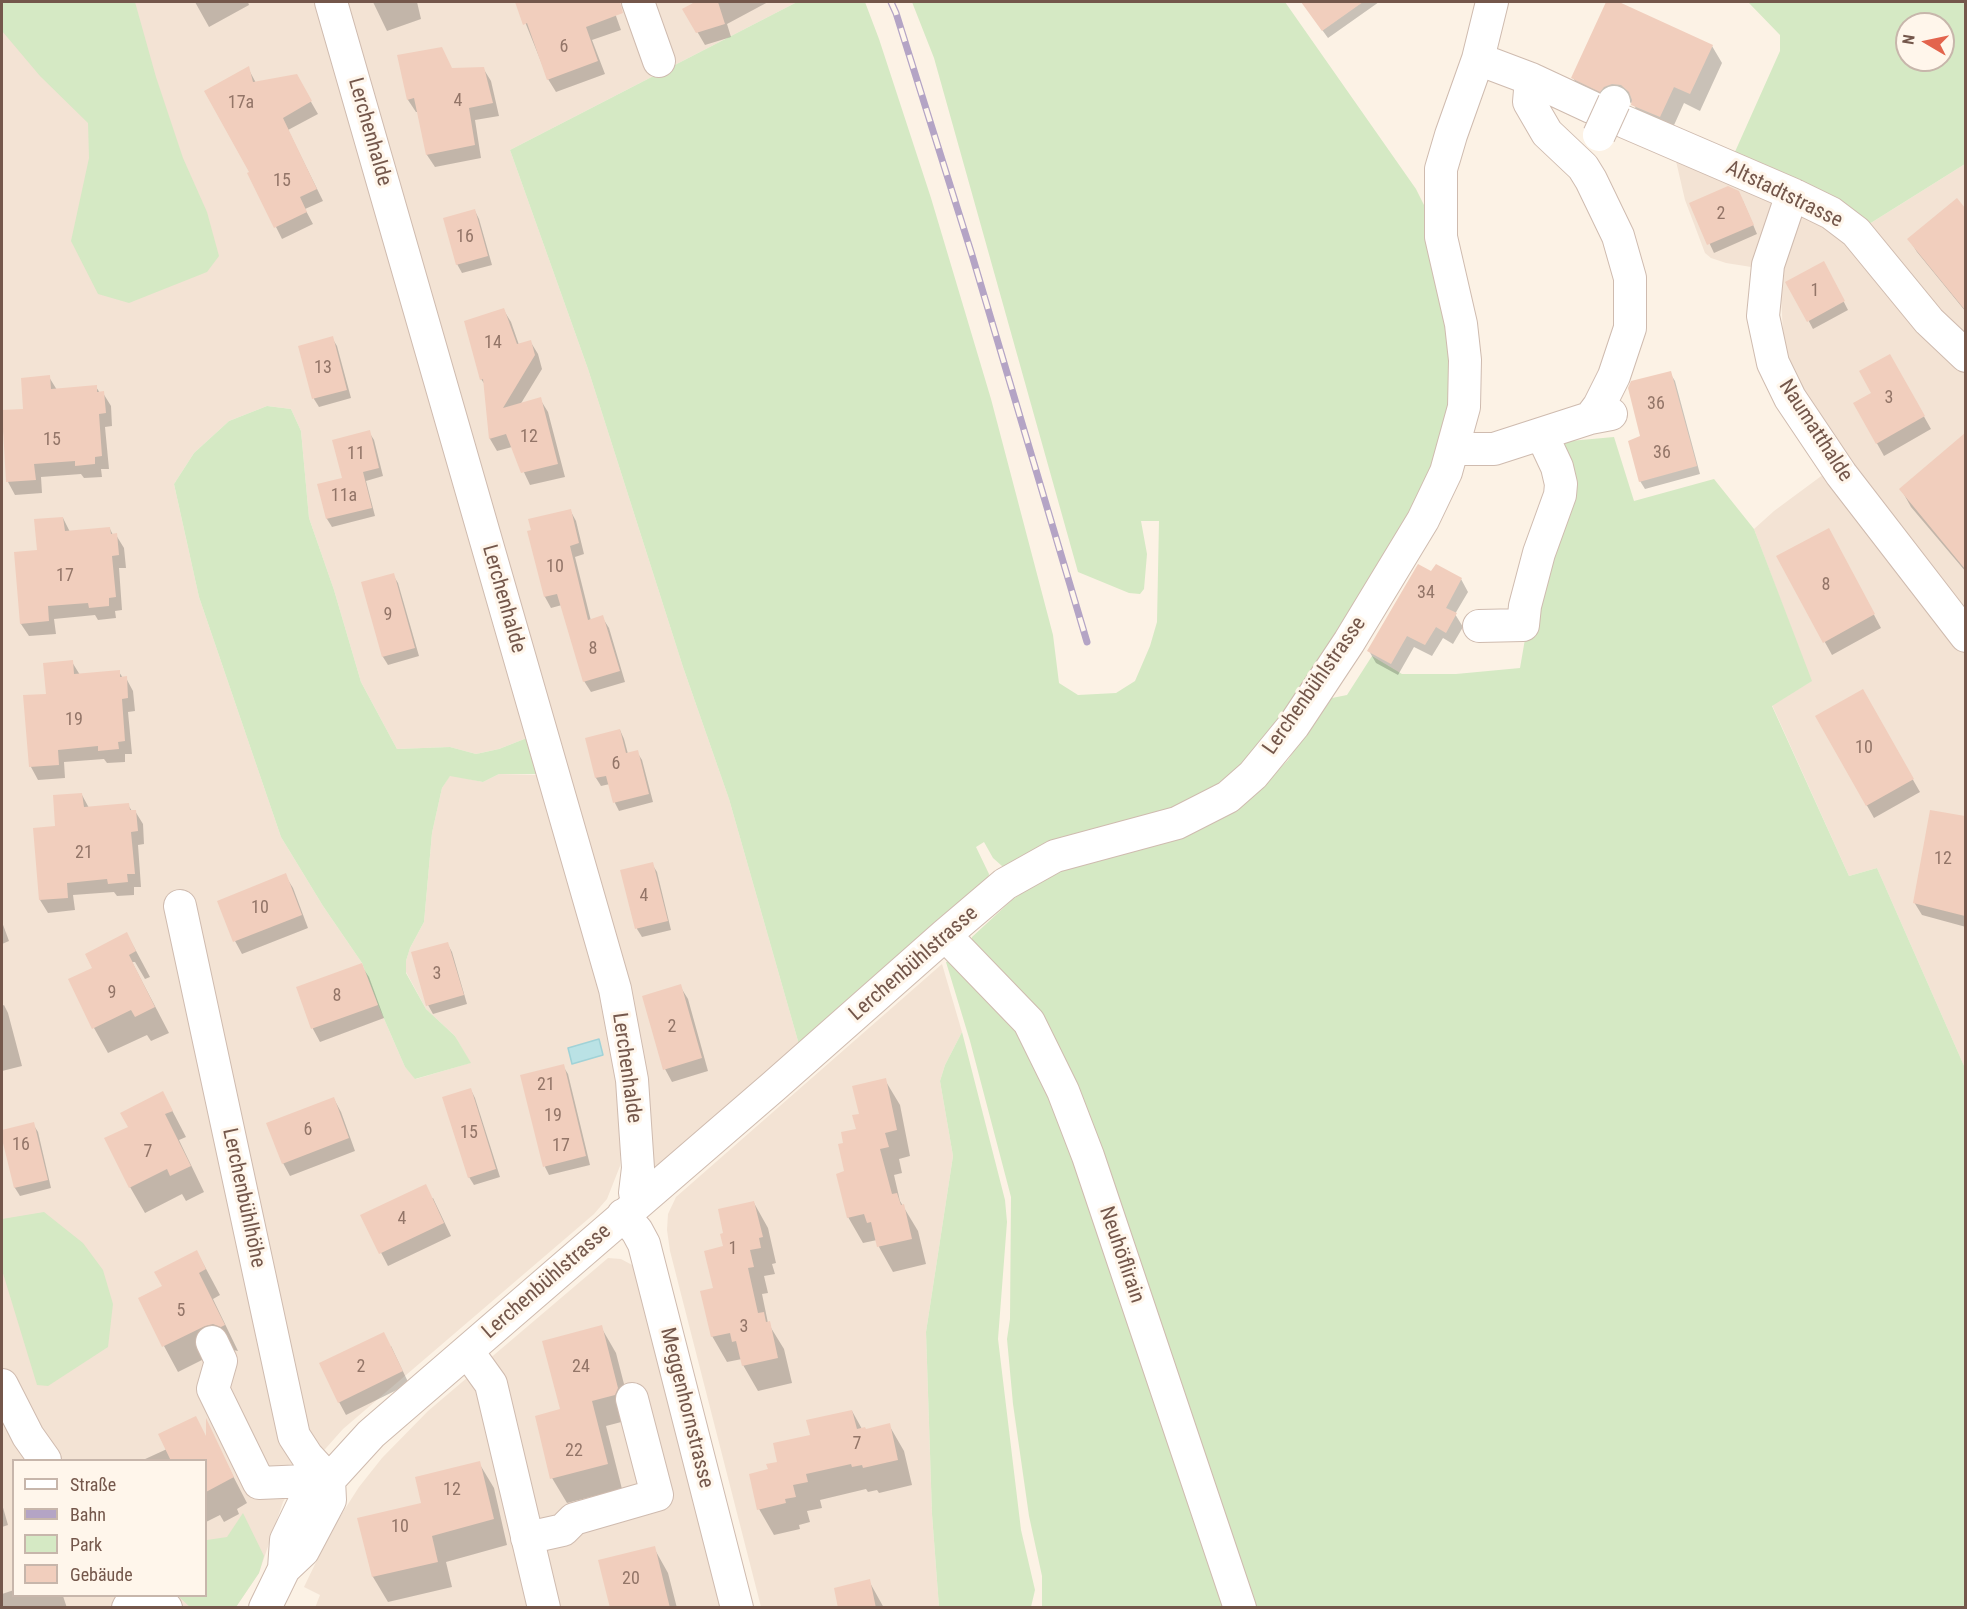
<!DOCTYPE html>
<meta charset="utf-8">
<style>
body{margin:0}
#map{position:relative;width:1967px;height:1609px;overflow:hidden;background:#fcf2e5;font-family:"Roboto Condensed",sans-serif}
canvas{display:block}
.frame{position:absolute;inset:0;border:3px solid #74574b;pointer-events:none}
.legend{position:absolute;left:12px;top:1459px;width:195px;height:138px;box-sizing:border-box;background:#fff6eb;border:2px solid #c7b6ab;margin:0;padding:8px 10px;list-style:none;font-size:18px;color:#74574b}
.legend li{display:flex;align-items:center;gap:12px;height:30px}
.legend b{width:30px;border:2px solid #c7b6ab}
.north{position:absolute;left:1895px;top:12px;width:60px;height:60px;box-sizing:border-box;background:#fff6eb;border:2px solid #c7b6ab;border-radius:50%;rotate:279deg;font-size:16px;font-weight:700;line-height:24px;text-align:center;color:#74574b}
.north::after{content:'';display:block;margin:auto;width:21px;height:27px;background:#e3644d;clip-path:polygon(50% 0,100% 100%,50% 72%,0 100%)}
</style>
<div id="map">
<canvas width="1967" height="1609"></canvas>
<div class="frame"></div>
<ul class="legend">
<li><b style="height:8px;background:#fff"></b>Straße</li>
<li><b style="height:8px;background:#b4a4c5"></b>Bahn</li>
<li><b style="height:16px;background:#d5e9c4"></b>Park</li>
<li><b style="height:16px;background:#f1cebd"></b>Gebäude</li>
</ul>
<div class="north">N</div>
</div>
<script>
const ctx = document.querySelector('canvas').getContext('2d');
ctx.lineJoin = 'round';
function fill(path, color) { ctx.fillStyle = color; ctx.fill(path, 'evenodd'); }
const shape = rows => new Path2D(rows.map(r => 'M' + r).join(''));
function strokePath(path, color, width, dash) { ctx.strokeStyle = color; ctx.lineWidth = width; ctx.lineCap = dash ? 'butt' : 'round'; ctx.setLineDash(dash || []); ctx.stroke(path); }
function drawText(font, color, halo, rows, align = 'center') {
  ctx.font = font + ' "Roboto Condensed",sans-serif'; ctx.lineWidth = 6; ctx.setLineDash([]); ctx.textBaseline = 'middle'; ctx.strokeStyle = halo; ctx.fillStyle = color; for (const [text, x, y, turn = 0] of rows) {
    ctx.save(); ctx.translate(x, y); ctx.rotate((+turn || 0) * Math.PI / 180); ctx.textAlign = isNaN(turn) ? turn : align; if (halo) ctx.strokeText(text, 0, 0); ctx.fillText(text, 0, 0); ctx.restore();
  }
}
const residential = shape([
 [2,2,797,2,510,150,588,369,683,667,729,799,800,1048,662,1168,658,1169,648,1163,648,1137,642,1071,622,984,551,736,532,736,499,749,476,754,450,747,397,749,361,682,334,590,309,518,301,431,291,409,267,406,229,421,194,453,174,484,199,597,281,837,323,906,362,963,378,1005,405,1067,416,1079,470,1063,455,1036,426,1009,406,972,406,961,410,948,424,922,432,833,442,788,450,775,483,782,499,774,542,775,608,1002,621,1067,617,1078,621,1123,620,1166,607,1199,594,1214,343,1429,294,1484,283,1502,259,1573,236,1607,2,1608],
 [14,1460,206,1460,206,1596,14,1596],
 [1676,161,1866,226,1965,164,1965,1068,1877,868,1849,876,1772,705,1811,681,1754,529,1774,511,1847,457,1801,388,1788,359,1783,332,1781,297,1783,272,1726,263,1711,258,1705,253,1685,200],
 [942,964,962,1032,945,1065,940,1081,953,1156,926,1332,932,1514,939,1607,761,1607,670,1251,667,1230,668,1214,676,1197],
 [608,1258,621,1259,634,1266,727,1607,315,1608,320,1595,304,1587,332,1529,359,1487,382,1458,428,1411]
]);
const green = shape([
 [2,2,135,2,156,77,183,158,207,212,219,256,207,272,129,303,98,294,71,241,89,158,88,123,40,76,2,31],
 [797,2,865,2,879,39,931,198,991,399,1053,635,1059,683,1078,695,1116,693,1135,681,1150,646,1157,622,1159,521,1141,521,1147,554,1144,589,1140,594,1129,593,1078,572,934,58,912,2,1285,2,1416,189,1424,205,1454,356,1446,437,1411,517,1283,718,1255,754,1216,787,1160,815,1064,837,1033,851,1008,868,1002,866,993,858,984,842,976,847,989,874,988,882,800,1048,729,799,683,667,588,369,510,150],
 [1748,2,1965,2,1965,164,1866,226,1734,154,1780,51,1780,35],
 [1907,24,1943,24,1943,60,1907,60],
 [267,406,291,409,301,431,309,518,334,590,361,682,397,749,450,747,476,754,499,749,532,736,542,774,499,774,483,782,450,776,442,788,432,833,424,922,410,948,406,961,406,973,426,1009,455,1036,471,1063,415,1079,405,1067,378,1005,362,963,323,906,281,837,199,597,174,484,194,453,229,421],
 [1614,437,1634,501,1714,479,1754,529,1812,681,1772,706,1849,876,1877,868,1965,1068,1965,1607,1042,1607,1042,1576,1029,1516,1013,1404,1007,1339,1010,1319,1011,1197,970,1041,946,962,948,961,1003,1007,1104,1190,972,942,972,937,1012,900,1043,878,1263,785,1288,760,1327,699,1347,695,1372,656,1402,674,1456,674,1520,668,1559,442],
 [962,1032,1005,1200,1007,1222,998,1339,1021,1530,1035,1590,1031,1607,939,1607,932,1514,926,1332,953,1156,940,1081,945,1065],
 [44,1212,83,1243,103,1270,113,1304,108,1347,48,1386,37,1385,2,1270,2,1219],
 [243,1513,264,1556,259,1573,236,1607,190,1607,178,1596,206,1596,206,1538,207,1540,227,1537]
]);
const water = shape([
 [599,1039,603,1055,572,1064,568,1048,599,1039]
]);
const shadow = shape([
 [195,2,248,2,249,5,209,27],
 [373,2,417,2,421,19,387,31],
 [517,2,611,2,621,30,592,40,605,74,556,92,548,79],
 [693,2,768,2,727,24,731,37,705,45,684,9,694,3],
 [1302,2,1379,2,1328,38],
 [1608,2,1616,2,1712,46,1722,63,1700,111,1684,103,1670,134,1643,123,1633,103,1583,95,1573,78],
 [399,56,452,70,483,68,491,81,499,116,475,120,481,158,435,167,427,155,418,112,416,112,408,100],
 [248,68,256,83,296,76,318,114,288,130,323,201,305,209,313,224,282,239,249,173,251,172],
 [1957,200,1966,211,1966,312,1917,252,1909,239],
 [1743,201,1757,234,1714,253,1691,204],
 [475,211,479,219,492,265,462,273,457,264],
 [1828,271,1848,310,1813,329,1788,282],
 [503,309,511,322,519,345,530,341,538,354,542,369,520,405,540,399,548,412,565,477,530,485,512,447,497,451,490,439,486,386,481,379],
 [332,338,337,346,351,398,319,407,314,399,300,347],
 [1890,356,1931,429,1884,456,1855,404,1873,393],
 [1670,373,1675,381,1700,474,1645,489,1640,481],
 [49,377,57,390,96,387,100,393,103,393,111,406,112,426,105,427,109,469,101,469,102,477,84,478,81,474,41,477,42,493,15,495,8,482,2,412,25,410],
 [369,432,374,440,383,476,366,481,375,516,332,527,327,519,318,485,344,479],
 [1960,445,1966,452,1966,572,1911,507,1901,489],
 [570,510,576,521,584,554,575,557,591,621,602,617,609,628,625,682,591,692,584,681,562,605,551,608,545,597,529,532],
 [63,518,70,532,110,529,113,535,116,535,124,548,126,568,119,568,122,610,115,611,116,618,98,620,95,615,54,619,56,634,29,636,21,624,38,551],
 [1836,543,1881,628,1832,655,1778,557],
 [1432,574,1461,579,1468,592,1455,614,1463,627,1453,644,1443,638,1432,656,1414,647,1398,675,1376,663,1369,651],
 [393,575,398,583,419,656,388,665,383,657,363,583],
 [72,662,80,675,119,672,123,678,126,678,133,691,135,711,128,712,132,754,125,754,125,762,107,763,104,759,64,762,65,778,38,780,31,767,25,697,47,695],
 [1862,691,1920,792,1874,818,1817,717],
 [620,730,624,739,628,754,637,752,642,760,653,802,619,811,615,803,610,784,601,786,596,778,586,739],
 [82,795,89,808,128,805,132,811,135,811,143,824,144,844,138,845,141,887,134,887,134,895,117,896,114,892,73,895,75,910,48,913,40,900,57,828],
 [1965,817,1966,818,1966,927,1922,915,1914,902],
 [652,864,657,872,671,930,642,937,637,929,622,871],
 [285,875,293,888,308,928,242,954,235,941],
 [2,922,9,941,2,944],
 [127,934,150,977,145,979,135,962,132,962,169,1033,151,1041,147,1035,108,1053,94,1028,94,969],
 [447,943,452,952,467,1004,433,1014,428,1005],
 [361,965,369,977,384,1018,320,1042,313,1029,298,988],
 [680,986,688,999,708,1071,672,1082,665,1069],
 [4,1005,8,1013,22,1066,2,1071,2,1006],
 [563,1066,568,1074,590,1165,549,1175,545,1167],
 [885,1080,900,1105,910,1156,899,1159,902,1173,894,1175,900,1201,918,1231,926,1264,893,1272,879,1247,877,1240,863,1243,848,1217,846,1172,861,1115],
 [471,1090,475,1098,500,1177,474,1185,469,1177],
 [163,1093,186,1137,179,1140,204,1192,186,1201,182,1194,145,1213,130,1187,130,1128],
 [334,1099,341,1112,355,1151,290,1176,283,1163],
 [33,1124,38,1132,51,1188,20,1196,15,1188,2,1131],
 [433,1198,451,1236,388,1266,362,1216],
 [754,1203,768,1228,776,1263,772,1264,775,1274,764,1276,768,1293,762,1294,768,1323,784,1349,792,1383,758,1391,743,1365,742,1359,727,1362,712,1336,715,1289,725,1248],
 [197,1252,220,1295,213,1299,238,1351,228,1349,220,1351,178,1372,164,1346,164,1287],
 [601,1327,616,1353,632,1415,629,1420,606,1426,622,1489,567,1503,552,1478,562,1410],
 [391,1346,409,1384,346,1415,339,1402],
 [852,1411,862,1429,866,1431,889,1425,904,1451,912,1485,879,1493,877,1490,868,1492,866,1489,820,1500,822,1508,807,1511,810,1522,799,1525,800,1529,774,1535,759,1509,769,1471,811,1436],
 [217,1445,247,1503,237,1509,239,1514,224,1522,220,1515,206,1522,206,1460,143,1460,167,1449,212,1447],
 [479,1463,494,1488,507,1545,446,1562,452,1587,388,1602,373,1577,359,1519,423,1504],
 [2,1504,8,1525,2,1527],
 [654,1548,668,1573,677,1608,611,1608],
 [869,1581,884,1608,840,1608],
 [14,1590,14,1596,63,1596,67,1608,2,1608,2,1594]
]);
const building = shape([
 [515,2,620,2,623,13,586,27,598,61,547,80,527,23,523,25],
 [695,2,718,2,725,24,696,33,682,9],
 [1301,2,1363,2,1322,31],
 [1606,2,1619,2,1713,45,1690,94,1674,87,1660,117,1631,105,1632,100,1629,92,1621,85,1612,84,1604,87,1600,92,1571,78],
 [442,47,452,68,484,67,493,103,469,108,475,145,426,155,414,98,407,100,397,55],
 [249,66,253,82,297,74,312,101,283,118,317,189,300,197,307,212,274,228,247,173,249,172,204,91],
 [1728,186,1739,191,1754,225,1707,245,1689,203],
 [1957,198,1965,208,1965,310,1907,239],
 [475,209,488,256,456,265,443,218],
 [1824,261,1845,301,1807,322,1785,282],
 [504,308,517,344,531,340,535,355,503,408,541,397,558,464,521,473,506,434,489,439,483,379,480,380,464,321],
 [333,336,347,390,312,399,298,346],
 [1890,354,1925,416,1876,444,1853,403,1871,393,1859,371],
 [1671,371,1697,466,1639,482,1628,441,1640,436,1628,388,1631,381],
 [50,375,51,389,97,385,97,392,104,391,106,413,99,414,102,456,95,457,95,464,75,466,75,461,34,464,36,480,6,482,2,410,23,409,21,378],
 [370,430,379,468,363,472,372,508,326,519,317,484,342,478,332,440],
 [1965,433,1965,569,1899,489],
 [571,509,579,543,570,546,588,620,603,615,620,671,583,682,557,594,544,597,527,531,531,530,528,519],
 [63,517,65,531,110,527,111,534,117,533,119,555,112,556,116,597,109,598,109,606,89,608,88,603,48,606,49,621,20,624,14,552,37,550,34,519],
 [1829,528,1875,614,1823,643,1776,556],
 [1418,564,1431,571,1436,564,1462,578,1446,608,1457,613,1446,633,1436,627,1425,645,1407,636,1391,664,1367,651],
 [394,573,415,648,382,657,361,582],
 [73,660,74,674,120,670,120,677,127,676,128,698,122,699,125,741,118,742,119,749,98,751,98,746,58,750,59,765,29,767,23,695,46,694,43,663],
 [1863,689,1914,779,1866,806,1815,716],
 [620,729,626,753,638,750,649,794,613,803,606,776,595,778,585,738],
 [82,793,84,807,129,803,130,810,136,810,138,831,131,832,135,874,127,874,128,882,108,884,107,879,67,883,68,898,39,900,33,828,55,826,53,795],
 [1930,810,1965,816,1965,916,1913,903],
 [653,862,668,921,635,929,620,870],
 [286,873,302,915,233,942,217,901],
 [127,932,136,951,129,955,155,1007,135,1017,131,1010,92,1029,68,979,92,968,85,954],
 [448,942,464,995,426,1006,411,952],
 [362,963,378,1005,311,1029,296,987],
 [681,984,702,1058,663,1070,642,996],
 [564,1064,586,1156,543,1167,520,1075],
 [886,1078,897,1130,885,1133,889,1147,880,1149,892,1194,897,1193,901,1205,904,1204,912,1239,877,1247,871,1222,867,1223,864,1214,847,1218,836,1174,844,1171,838,1144,843,1143,841,1132,856,1129,852,1115,859,1114,852,1086],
 [471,1088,496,1169,468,1178,442,1097],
 [163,1091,173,1111,165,1114,191,1166,170,1176,167,1169,129,1188,104,1138,128,1127,120,1113],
 [334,1097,349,1138,282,1164,266,1123],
 [34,1122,48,1180,14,1188,2,1139,2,1130],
 [426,1184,444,1223,379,1254,360,1215],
 [754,1201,763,1237,759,1238,761,1248,750,1250,754,1267,748,1268,758,1313,764,1312,766,1322,770,1321,778,1358,742,1366,736,1341,732,1342,730,1333,711,1337,700,1291,713,1288,704,1251,723,1246,720,1234,723,1233,718,1209],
 [197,1250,206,1269,199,1273,225,1325,221,1327,213,1324,205,1326,162,1347,138,1298,162,1286,154,1272],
 [602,1325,618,1388,615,1395,592,1401,608,1464,550,1479,535,1416,560,1409,542,1341],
 [384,1332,403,1371,338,1403,319,1363],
 [852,1410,857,1429,865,1427,866,1429,890,1423,898,1460,863,1468,862,1465,852,1467,851,1464,806,1474,808,1482,793,1485,796,1497,785,1499,786,1503,757,1510,749,1474,768,1469,766,1464,777,1462,773,1443,810,1435,806,1420],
 [196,1416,206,1436,206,1418,234,1477,206,1492,206,1461,171,1461,158,1434],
 [480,1461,494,1519,432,1536,438,1562,372,1577,357,1518,421,1503,415,1477],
 [655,1546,670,1608,610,1608,598,1560],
 [870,1579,876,1608,838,1608,834,1588]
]);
const minor = shape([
 [331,2,615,989,632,1080,638,1168,635,1193,640,1201],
 [638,2,659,61],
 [1478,59,1531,79,1591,107],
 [1531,79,1529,102,1547,133,1583,167,1591,180,1618,236,1630,278,1630,328,1614,376,1599,406,1590,418],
 [1625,122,1792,194,1831,213,1856,232,1929,321,1966,356],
 [1792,194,1768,265,1763,316,1773,363,1790,398,1841,474,1966,636],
 [1453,449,1494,449,1590,418,1611,414],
 [1479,626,1523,625,1525,606,1539,553,1560,495,1561,484,1557,467,1542,435],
 [180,906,294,1436,307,1456,329,1480],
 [945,935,1029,1022,1063,1091,1088,1156,1240,1608],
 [623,1215,637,1231,644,1244,737,1608],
 [212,1342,221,1361,213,1389,259,1483,329,1480],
 [468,1352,491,1384,544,1608],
 [2,1385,28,1436,45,1460],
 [527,1538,563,1530,574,1519,657,1495,632,1399],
 [284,1569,286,1540,311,1488,329,1480,371,1434,774,1086,945,935,1005,884,1055,856,1177,823,1228,797,1253,775,1294,725,1349,642,1423,520,1446,472,1464,407,1465,360,1461,324,1441,237,1441,169,1451,135,1478,59,1492,2],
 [154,1596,166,1608],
 [128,1608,135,1596],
 [265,1608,284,1569,303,1551,330,1500,329,1480]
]);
const rail = shape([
 [891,2,896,13,972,255,1087,642]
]);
const minorBridge = shape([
 [1599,135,1614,102]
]);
const numberNames = [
 ["6",564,47],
 ["4",458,101],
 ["17a",241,103],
 ["15",282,181],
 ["2",1721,214],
 ["16",465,237],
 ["1",1815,291],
 ["14",493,343],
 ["13",323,368],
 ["3",1889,398],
 ["36",1656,404],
 ["12",529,437],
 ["15",52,440],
 ["36",1662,453],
 ["11",356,454],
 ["11a",344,496],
 ["10",555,567],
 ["17",65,576],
 ["8",1826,585],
 ["34",1426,593],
 ["9",388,615],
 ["8",593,649],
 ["19",74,720],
 ["10",1864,748],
 ["6",616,764],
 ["21",84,853],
 ["12",1943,859],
 ["4",644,896],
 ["10",260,908],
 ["3",437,974],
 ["9",112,993],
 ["8",337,996],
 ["2",672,1027],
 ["21",546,1085],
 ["19",553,1116],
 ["6",308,1130],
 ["15",469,1133],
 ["16",21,1145],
 ["17",561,1146],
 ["7",148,1152],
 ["4",402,1219],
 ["1",733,1249],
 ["5",181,1311],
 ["3",744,1327],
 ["2",361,1367],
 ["24",581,1367],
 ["7",857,1444],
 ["22",574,1451],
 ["12",452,1490],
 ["10",400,1527],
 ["20",631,1579]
];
const streetNames = [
 ["Lerchenhalde",369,132,74],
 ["Altstadtstrasse",1784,195,26],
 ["Naumatthalde",1815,431,57],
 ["Lerchenhalde",503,599,74],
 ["Lerchenbühlstrasse",1315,686,-55],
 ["Lerchenbühlstrasse",914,964,-41],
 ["Lerchenhalde",626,1068,82],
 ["Lerchenbühlhöhe",243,1198,78],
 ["Neuhöflirain",1121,1255,71],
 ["Lerchenbühlstrasse",547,1282,-41],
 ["Meggenhornstrasse",686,1408,76]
];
fill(residential, '#f3e3d4');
fill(green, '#d5e9c4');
fill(water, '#bae2e5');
strokePath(water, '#a0d2d7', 1.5);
fill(shadow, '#0003');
fill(building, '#f1cebd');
strokePath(minor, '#cfbbaf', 34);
strokePath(minor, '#fff', 32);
strokePath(rail, '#b4a4c5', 7);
strokePath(rail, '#fff6eb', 4.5, [14]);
strokePath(minorBridge, '#cfbbaf', 34, []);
strokePath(minorBridge, '#fff', 32);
drawText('18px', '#937568', null, numberNames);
drawText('21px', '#74574b', '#fff6eb', streetNames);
</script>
